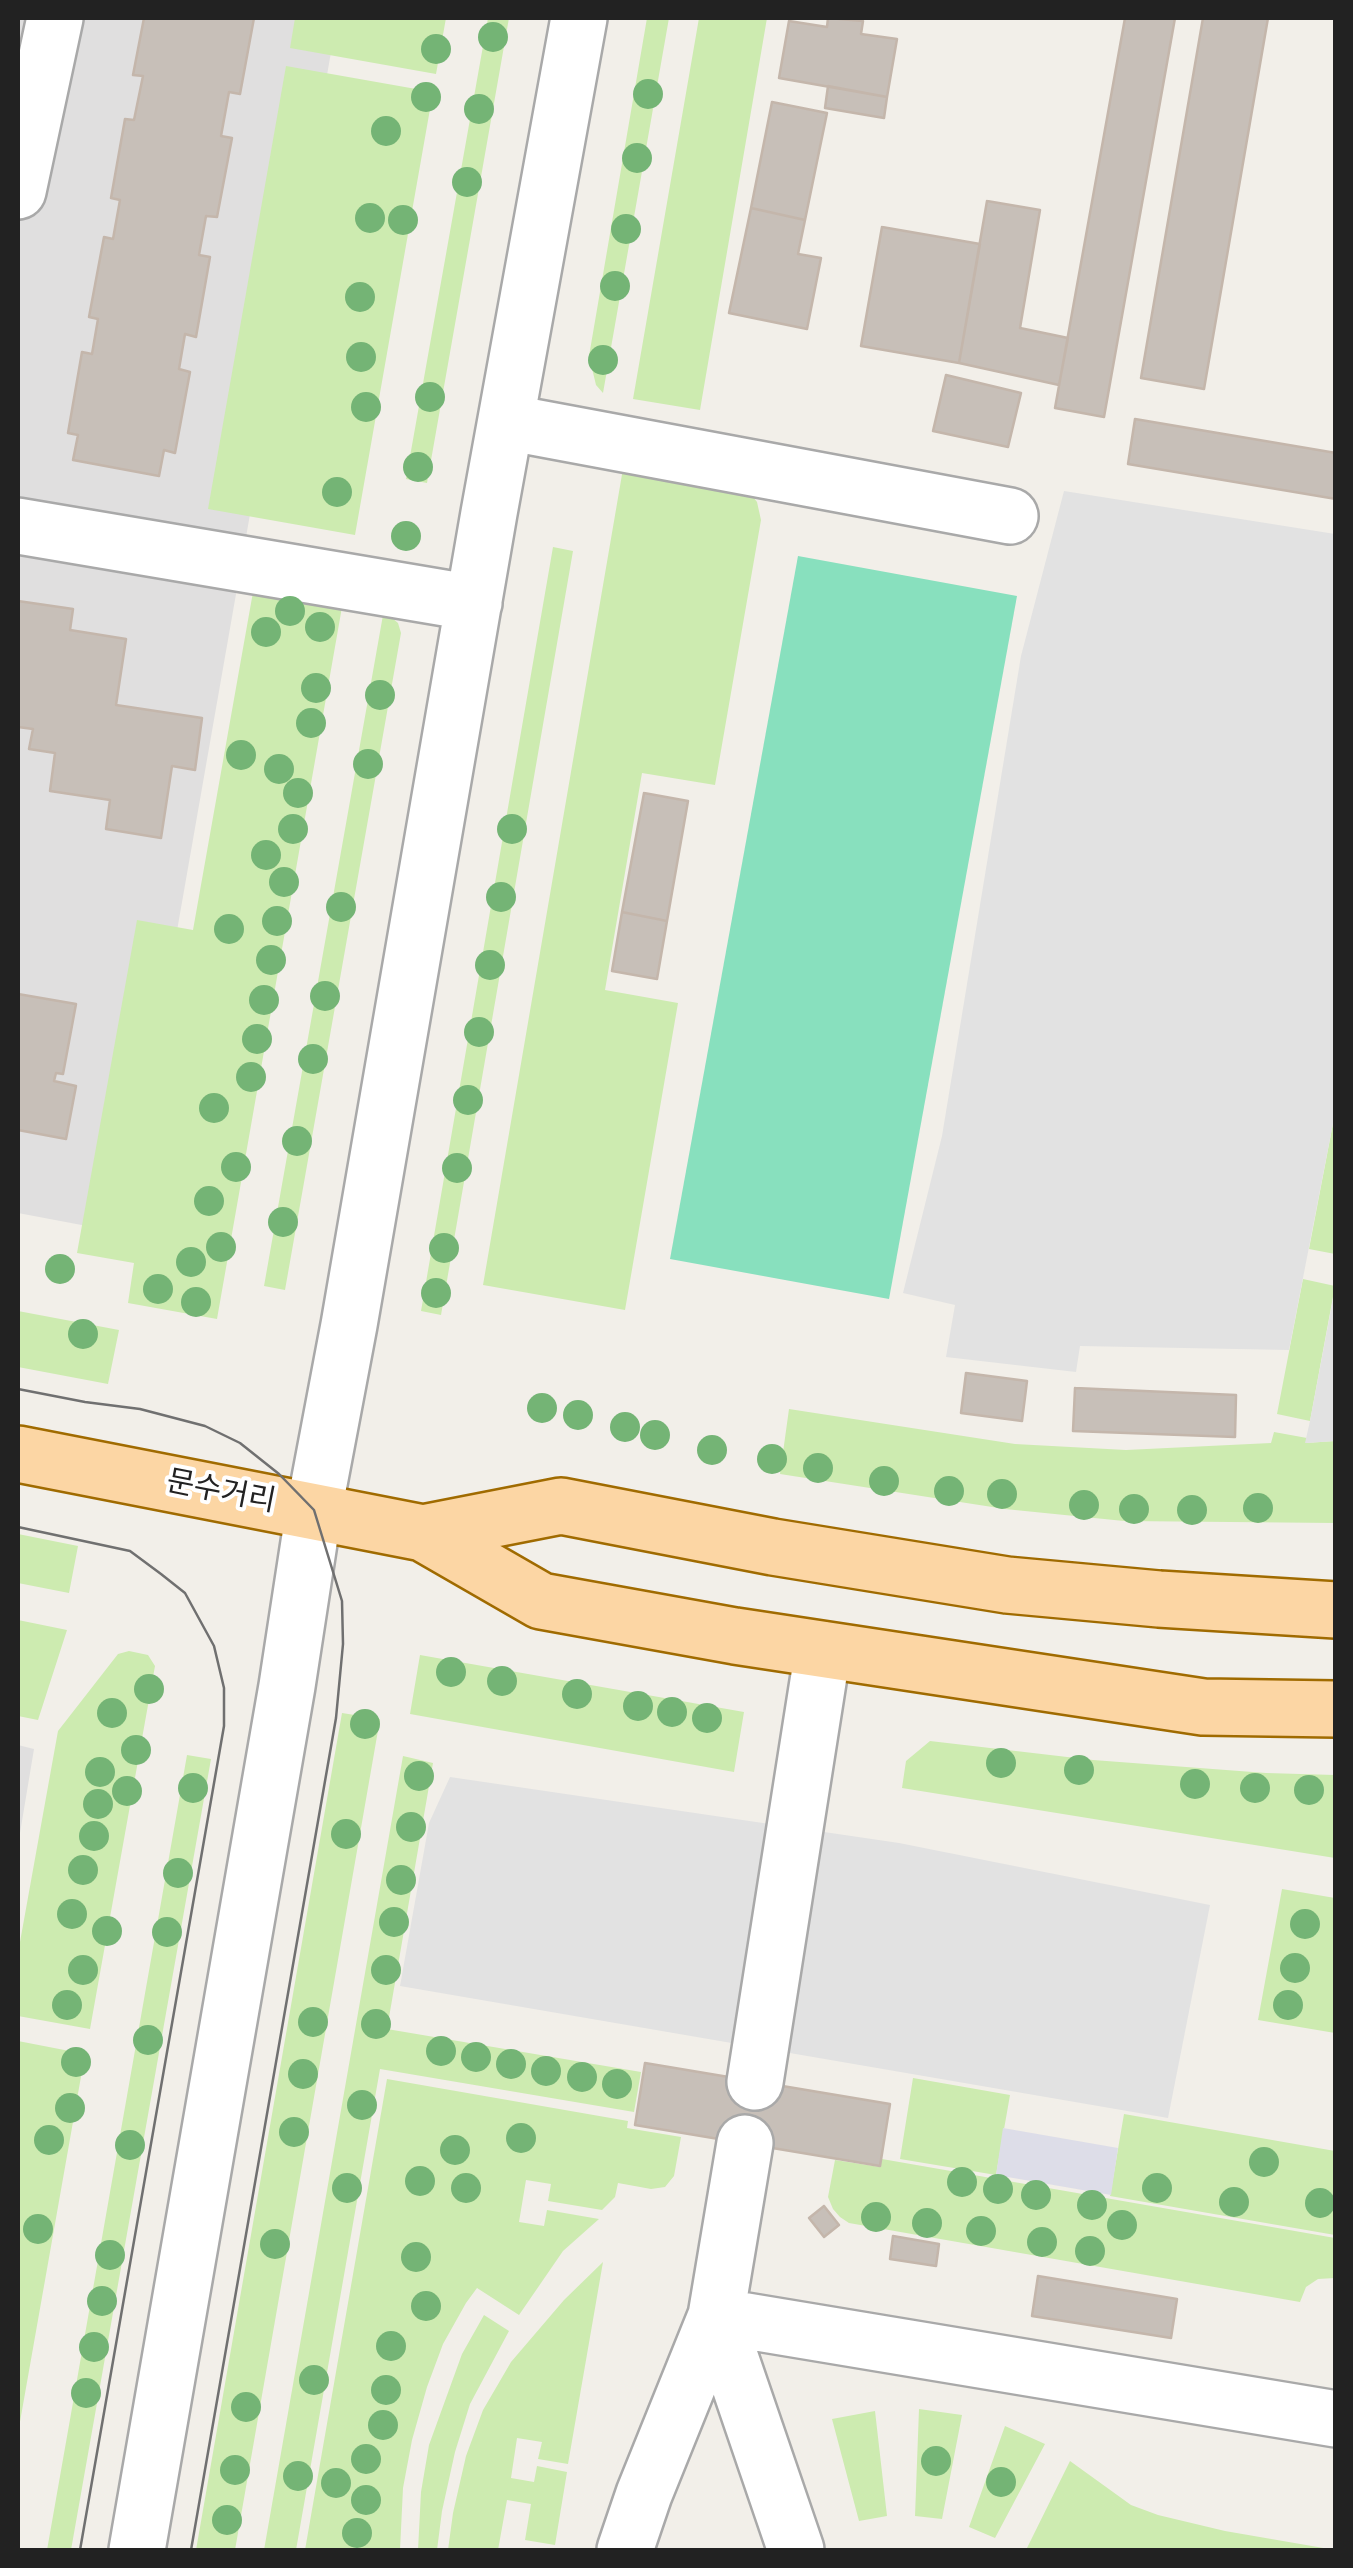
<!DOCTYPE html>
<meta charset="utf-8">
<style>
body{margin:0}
#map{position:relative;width:1353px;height:2568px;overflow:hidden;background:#f2efe9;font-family:"Open Sans",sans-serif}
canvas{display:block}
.frame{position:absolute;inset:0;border:20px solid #222;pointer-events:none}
</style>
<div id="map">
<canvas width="1353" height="2568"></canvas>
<div class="frame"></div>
</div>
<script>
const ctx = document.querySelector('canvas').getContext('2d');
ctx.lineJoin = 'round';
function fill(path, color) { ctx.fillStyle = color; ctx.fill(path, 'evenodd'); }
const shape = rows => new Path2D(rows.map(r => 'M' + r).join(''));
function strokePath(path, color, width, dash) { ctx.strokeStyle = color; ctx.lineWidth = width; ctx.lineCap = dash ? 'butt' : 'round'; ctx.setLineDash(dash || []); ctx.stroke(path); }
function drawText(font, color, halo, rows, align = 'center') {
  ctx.font = font + ' "Open Sans","Noto Sans KR",sans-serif'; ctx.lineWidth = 8; ctx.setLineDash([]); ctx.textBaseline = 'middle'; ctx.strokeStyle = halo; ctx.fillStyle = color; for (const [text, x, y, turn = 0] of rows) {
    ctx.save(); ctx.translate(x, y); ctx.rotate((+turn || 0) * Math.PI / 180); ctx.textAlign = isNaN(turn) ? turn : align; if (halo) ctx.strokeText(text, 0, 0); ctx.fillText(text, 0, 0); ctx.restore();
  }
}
const residential = shape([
 [18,18,337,18,124,1233,18,1213],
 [18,1745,34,1749,18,1845]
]);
const grass = shape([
 [295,18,446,18,436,74,290,48],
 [488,18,509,18,427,483,406,479],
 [647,18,669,18,603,393,596,385,589,356],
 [699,18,767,18,700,410,633,399],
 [286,66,433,92,355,535,208,509],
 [625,457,745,486,757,502,761,520,715,785,642,773,605,990,678,1003,625,1310,483,1285],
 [553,547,573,551,441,1315,421,1311],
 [253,592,342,607,217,1319,128,1303,134,1263,77,1253,137,920,193,930],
 [383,615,391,617,398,623,401,633,285,1290,264,1286],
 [1335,1113,1335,1254,1309,1249],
 [1303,1279,1335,1286,1310,1421,1277,1414],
 [18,1311,119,1330,108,1384,18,1367],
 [789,1409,1015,1444,1126,1450,1271,1443,1274,1432,1307,1438,1306,1443,1335,1441,1335,1523,1124,1521,1005,1509,780,1474],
 [18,1534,78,1546,69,1593,18,1583],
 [18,1620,67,1630,38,1720,18,1716],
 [129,1651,148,1655,155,1666,90,2029,18,2016,18,1953,58,1731,118,1654],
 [420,1655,744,1712,734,1772,410,1714],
 [342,1713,380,1719,235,2550,196,2550],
 [930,1741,1093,1760,1266,1773,1335,1775,1335,1858,902,1788,906,1761],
 [187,1755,211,1759,71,2550,47,2550],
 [403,1756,433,1763,387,2029,641,2072,634,2112,380,2069,296,2550,264,2550],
 [1282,1889,1335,1898,1335,2033,1258,2020],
 [18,2041,85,2054,18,2433],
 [913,2078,1010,2095,996,2175,900,2159],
 [387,2079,628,2121,627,2128,681,2137,674,2176,665,2187,651,2189,618,2183,615,2197,602,2210,548,2201,551,2184,526,2180,519,2222,544,2226,547,2210,599,2219,563,2251,519,2315,477,2288,466,2303,443,2344,427,2387,412,2440,403,2488,400,2550,305,2550],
 [1124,2114,1335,2151,1335,2235,1110,2196],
 [882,2159,1335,2238,1335,2278,1318,2279,1306,2287,1300,2302,849,2223,840,2217,833,2209,828,2197,835,2160,880,2167],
 [603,2262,568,2464,538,2459,542,2442,517,2438,511,2478,534,2482,537,2466,567,2472,555,2545,525,2540,531,2504,507,2500,498,2550,448,2550,453,2513,466,2456,483,2410,511,2362,564,2300],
 [484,2315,509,2331,470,2404,455,2452,442,2511,437,2550,418,2550,421,2492,429,2445,462,2354],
 [919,2409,962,2415,942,2519,915,2516],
 [875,2411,887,2516,859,2521,832,2419],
 [1005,2426,1045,2444,995,2538,969,2527],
 [1070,2461,1131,2505,1158,2515,1225,2531,1335,2550,1026,2550]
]);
const pitch = shape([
 [798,556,1017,596,889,1299,670,1259]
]);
const parking = shape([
 [1064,491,1335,534,1335,1113,1289,1350,1080,1346,1076,1372,946,1357,955,1305,903,1293,942,1136,1021,656],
 [1335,1288,1335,1441,1305,1443,1310,1421],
 [450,1777,899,1843,1210,1905,1168,2118,400,1986,429,1823]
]);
const plaza = shape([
 [1003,2128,1118,2148,1111,2195,996,2175]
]);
const building = shape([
 [144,18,254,18,240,94,229,92,221,136,232,138,217,217,206,216,199,255,210,257,196,337,185,334,179,369,190,372,175,453,164,450,159,476,73,460,78,435,68,433,82,352,92,354,98,319,89,317,104,237,113,239,120,200,111,198,125,119,134,120,143,76,133,75,144,18],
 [828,18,863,21,861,34,897,39,887,97,779,78,789,21,827,27,828,18],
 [1125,18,1175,18,1104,417,1055,408,1125,18],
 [1203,18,1268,18,1204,389,1141,378,1203,18],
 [828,86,887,97,884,118,825,108,828,86],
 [772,102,827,113,805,220,751,208,772,102],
 [987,201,1040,210,1020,328,1068,338,1059,385,959,363,987,201],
 [751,208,805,220,798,254,821,258,807,329,729,313,751,208],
 [882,227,980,244,959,363,861,346,882,227],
 [946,375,1021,393,1008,447,933,431,946,375],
 [1135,419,1336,453,1336,499,1128,464,1135,419],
 [18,601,73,609,70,630,126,639,116,705,202,718,195,770,172,766,161,838,106,829,110,800,50,791,55,753,29,749,33,729,18,727,18,601],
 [644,793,688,801,667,921,622,912,644,793],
 [622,912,667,921,657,979,612,971,622,912],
 [18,994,76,1004,63,1074,56,1073,54,1081,76,1086,66,1139,18,1130,18,994],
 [966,1373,1027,1381,1022,1421,961,1413,966,1373],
 [1075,1388,1236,1395,1235,1437,1073,1431,1075,1388],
 [645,2063,890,2104,880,2166,635,2125,645,2063],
 [824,2206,839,2225,824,2237,809,2218,824,2206],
 [893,2236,939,2244,936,2266,890,2259,893,2236],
 [1038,2276,1177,2299,1171,2338,1032,2316,1038,2276]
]);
const minor = shape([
 [18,191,55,18],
 [506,422,1010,516],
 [18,526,474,603],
 [755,2082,823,1650],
 [137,2550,287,1686,314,1510,349,1325,489,513,579,18],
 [625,2550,644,2494,716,2316,745,2143],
 [796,2550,716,2316,1336,2419]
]);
const major = shape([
 [18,1454,423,1533,541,1601,735,1636,1203,1707,1336,1709],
 [423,1533,561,1506,773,1547,1007,1585,1159,1599,1336,1610]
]);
const tram = shape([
 [18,1389,85,1402,140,1409,205,1426,240,1443,279,1474,314,1510,342,1601,343,1644,336,1718,191,2550],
 [18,1527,130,1551,161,1574,185,1593,214,1646,224,1688,224,1726,80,2550]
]);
const trees = [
 [493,37],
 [436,49],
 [648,94],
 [426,97],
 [479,109],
 [386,131],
 [637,158],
 [467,182],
 [370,218],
 [403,220],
 [626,229],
 [615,286],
 [360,297],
 [361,357],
 [603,360],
 [430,397],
 [366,407],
 [418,467],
 [337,492],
 [406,536],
 [290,611],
 [320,627],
 [266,632],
 [316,688],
 [380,695],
 [311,723],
 [241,755],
 [368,764],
 [279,769],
 [298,793],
 [293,829],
 [512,829],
 [266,855],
 [284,882],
 [501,897],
 [341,907],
 [277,921],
 [229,929],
 [271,960],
 [490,965],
 [325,996],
 [264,1000],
 [479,1032],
 [257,1039],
 [313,1059],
 [251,1077],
 [468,1100],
 [214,1108],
 [297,1141],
 [236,1167],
 [457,1168],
 [209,1201],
 [283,1222],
 [221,1247],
 [444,1248],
 [191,1262],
 [60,1269],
 [158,1289],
 [436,1293],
 [196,1302],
 [83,1334],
 [542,1408],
 [578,1415],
 [625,1427],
 [655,1435],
 [712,1450],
 [772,1459],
 [818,1468],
 [884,1481],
 [949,1491],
 [1002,1494],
 [1084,1505],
 [1258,1508],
 [1134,1509],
 [1192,1510],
 [451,1672],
 [502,1681],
 [149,1689],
 [577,1694],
 [638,1706],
 [672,1712],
 [112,1713],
 [707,1718],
 [365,1724],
 [136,1750],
 [1001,1763],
 [1079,1770],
 [100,1772],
 [419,1776],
 [1195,1784],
 [193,1788],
 [1255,1788],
 [1309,1790],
 [127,1791],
 [98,1804],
 [411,1827],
 [346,1834],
 [94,1836],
 [83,1870],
 [178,1873],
 [401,1880],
 [72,1914],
 [394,1922],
 [1305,1924],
 [107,1931],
 [167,1932],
 [1295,1968],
 [83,1970],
 [386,1970],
 [67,2005],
 [1288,2005],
 [313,2022],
 [376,2024],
 [148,2040],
 [441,2051],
 [476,2057],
 [76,2062],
 [511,2064],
 [546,2071],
 [303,2074],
 [582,2077],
 [617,2084],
 [362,2105],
 [70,2108],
 [294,2132],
 [521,2138],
 [49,2140],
 [130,2145],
 [455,2150],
 [1264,2162],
 [420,2181],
 [962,2182],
 [347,2188],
 [466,2188],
 [1157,2188],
 [998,2189],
 [1036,2195],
 [1234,2202],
 [1320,2203],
 [1092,2205],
 [876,2217],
 [927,2223],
 [1122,2225],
 [38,2229],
 [981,2231],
 [1042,2242],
 [275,2244],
 [1090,2251],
 [110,2255],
 [416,2257],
 [102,2301],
 [426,2306],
 [391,2346],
 [94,2347],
 [314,2380],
 [386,2390],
 [86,2393],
 [246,2407],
 [383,2425],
 [366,2459],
 [936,2461],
 [235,2470],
 [298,2476],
 [1001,2482],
 [336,2483],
 [366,2500],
 [227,2520],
 [357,2533]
];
const streetNames = [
 ["문수거리",221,1492,11]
];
fill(residential, '#e0dfdf');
fill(grass, '#cdebb0');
fill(pitch, '#88e0be');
fill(parking, '#e2e2e2');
fill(plaza, '#dddde8');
fill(building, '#c7bfb8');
strokePath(building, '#c4b6ab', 2.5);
strokePath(minor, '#a9a9a9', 60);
strokePath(major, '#a06b00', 60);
strokePath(minor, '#fff', 55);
strokePath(major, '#fcd6a4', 55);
strokePath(tram, '#707070', 2.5);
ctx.fillStyle = '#74b475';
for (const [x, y] of trees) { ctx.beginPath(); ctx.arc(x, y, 15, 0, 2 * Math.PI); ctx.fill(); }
drawText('30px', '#222', '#fff', streetNames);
</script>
